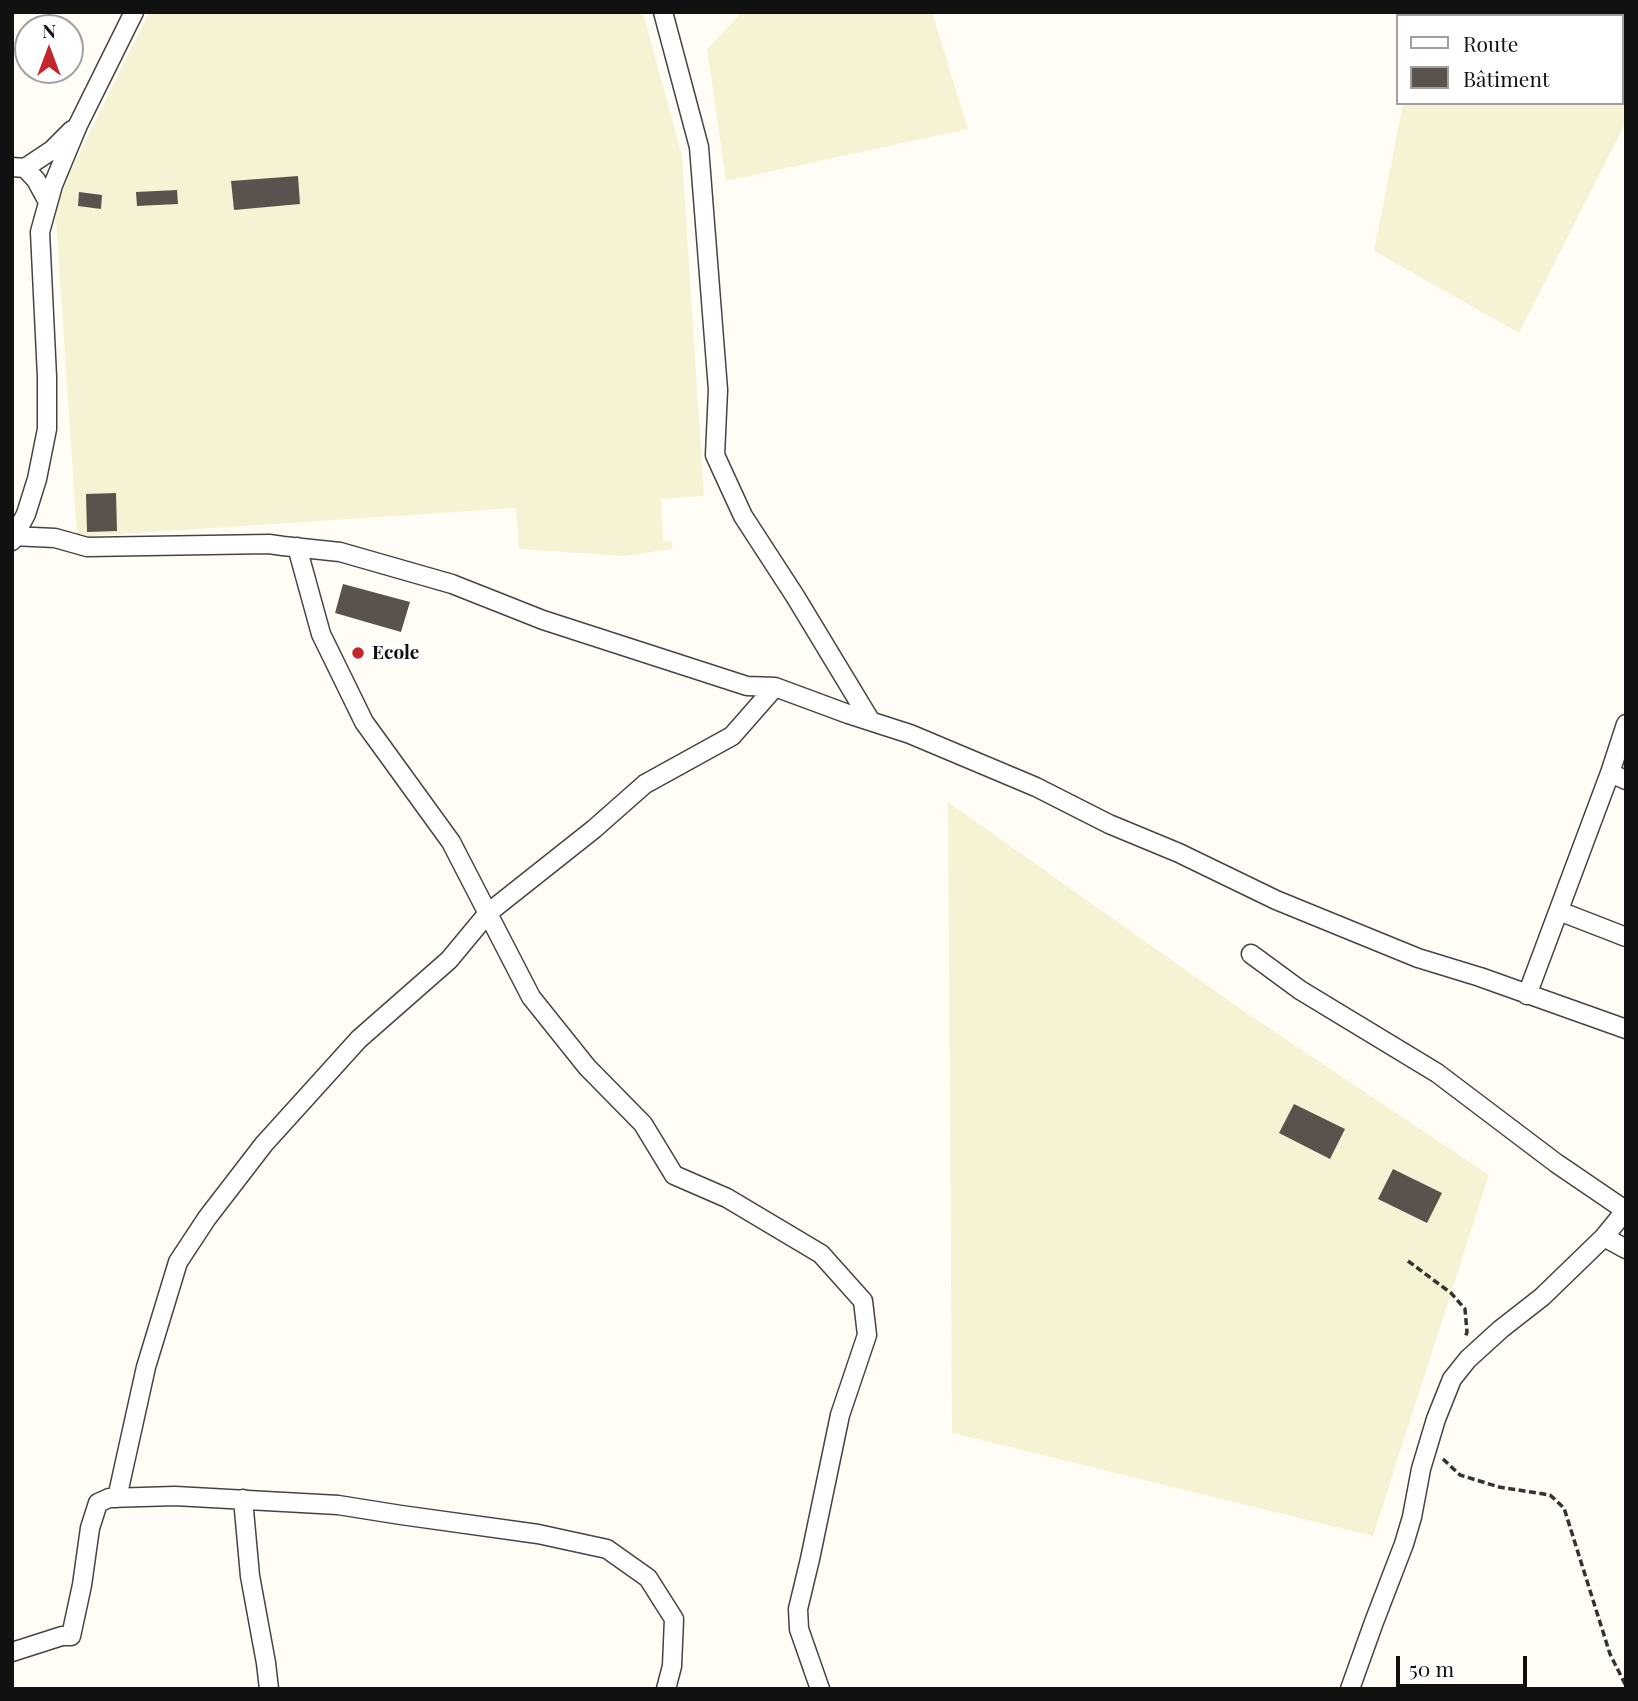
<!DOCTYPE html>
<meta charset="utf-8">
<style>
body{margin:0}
#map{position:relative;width:1638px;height:1701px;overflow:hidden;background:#fffdf5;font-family:"Playfair Display",serif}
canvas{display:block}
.frame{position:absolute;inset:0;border:14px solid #111;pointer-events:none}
.legend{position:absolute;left:1396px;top:14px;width:228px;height:91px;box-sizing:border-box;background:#fff;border:2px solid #a0a0a0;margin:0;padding:9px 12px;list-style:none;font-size:21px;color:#111}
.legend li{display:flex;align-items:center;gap:14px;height:35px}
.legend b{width:35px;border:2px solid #a0a0a0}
.north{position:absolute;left:14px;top:14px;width:70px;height:70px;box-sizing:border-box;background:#fff;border:2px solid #a0a0a0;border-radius:50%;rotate:0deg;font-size:19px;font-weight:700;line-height:28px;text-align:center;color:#111}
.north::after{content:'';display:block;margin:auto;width:24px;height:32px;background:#c4262e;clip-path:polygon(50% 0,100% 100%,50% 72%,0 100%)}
.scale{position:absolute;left:1396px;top:1656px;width:131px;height:32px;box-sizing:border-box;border:4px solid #111;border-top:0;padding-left:9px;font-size:21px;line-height:24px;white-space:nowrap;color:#111;-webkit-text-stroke:5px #fff;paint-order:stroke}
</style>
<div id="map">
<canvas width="1638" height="1701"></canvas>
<div class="frame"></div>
<ul class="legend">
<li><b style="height:9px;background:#fff"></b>Route</li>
<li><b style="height:19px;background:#5a524d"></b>Bâtiment</li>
</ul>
<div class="north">N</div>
<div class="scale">50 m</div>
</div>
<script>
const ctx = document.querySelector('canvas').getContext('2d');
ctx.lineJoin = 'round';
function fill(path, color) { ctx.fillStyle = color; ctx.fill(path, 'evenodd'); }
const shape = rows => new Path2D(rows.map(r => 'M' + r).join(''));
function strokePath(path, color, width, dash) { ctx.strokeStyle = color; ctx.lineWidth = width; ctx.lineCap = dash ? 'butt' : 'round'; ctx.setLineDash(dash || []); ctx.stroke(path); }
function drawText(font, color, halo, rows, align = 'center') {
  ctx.font = font + ' "Playfair Display",serif'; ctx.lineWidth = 7; ctx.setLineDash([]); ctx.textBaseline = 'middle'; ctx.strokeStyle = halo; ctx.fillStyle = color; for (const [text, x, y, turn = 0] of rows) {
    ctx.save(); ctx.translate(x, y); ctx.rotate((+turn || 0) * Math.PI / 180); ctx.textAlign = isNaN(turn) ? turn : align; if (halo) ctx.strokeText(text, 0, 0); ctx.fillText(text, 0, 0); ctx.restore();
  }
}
const farmland = shape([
 [149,12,643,12,682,156,704,496,661,499,663,541,672,542,672,549,625,556,519,549,516,508,77,537,55,203],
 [742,12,932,12,968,129,726,181,707,49],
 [1422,12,1626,12,1626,122,1519,333,1374,251,1403,103,1622,103,1622,16,1421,16],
 [948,802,1248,1014,1489,1175,1373,1536,952,1433]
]);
const building = shape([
 [298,176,300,204,234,210,231,181],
 [177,190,178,204,137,206,136,192],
 [79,192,102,195,101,209,78,206],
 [116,493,117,531,87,532,86,494],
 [343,584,410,602,401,632,335,613],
 [1294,1104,1345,1129,1330,1159,1279,1133],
 [1393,1169,1442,1193,1427,1223,1378,1199]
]);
const path = shape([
 [1408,1261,1451,1293,1465,1309,1467,1332,1465,1338],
 [1443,1459,1460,1475,1499,1487,1550,1495,1564,1508,1610,1654,1626,1686]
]);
const minor = shape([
 [663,12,699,147,718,390,715,455,743,516,795,596,870,720],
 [12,167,25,168,52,150,72,130],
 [25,168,36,180,48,202],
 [12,536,55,538,87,547,269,544,283,546,340,552,452,584,543,620,747,686,775,687,848,714,910,734,1036,787,1109,824,1179,853,1276,900,1418,958,1480,977,1626,1029],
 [12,541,26,514,37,479,47,429,47,377,40,232,53,185,78,125,134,12],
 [297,547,321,634,364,722,451,842,531,997,587,1067,643,1124,674,1175,727,1198,821,1254,863,1301,867,1335,840,1415,810,1559,798,1609,799,1629,820,1689],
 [1610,773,1626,724],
 [1559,911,1626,937],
 [1251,954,1300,990,1437,1073,1556,1163,1625,1210],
 [1527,995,1610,773,1626,780],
 [1604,1237,1626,1249],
 [117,1498,146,1367,178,1262,207,1218,264,1144,359,1039,449,960,488,913,594,829,645,784,732,736,775,687],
 [243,1499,250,1576,266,1663,269,1689],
 [12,1652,62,1636,71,1636,82,1585,90,1528,98,1503,109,1498,175,1496,338,1505,401,1515,538,1534,607,1549,648,1578,674,1619,672,1666,666,1689],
 [1350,1689,1374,1622,1404,1544,1412,1517,1421,1469,1436,1419,1452,1379,1468,1359,1501,1329,1542,1297,1604,1237,1626,1210]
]);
const markers = [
 [358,653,7,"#c4262e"]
];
const poiNames = [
 ["Ecole",372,653]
];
fill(farmland, '#f6f3d4');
fill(building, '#5a524d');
strokePath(minor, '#444', 21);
strokePath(path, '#333', 3.5, [7, 3.5]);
strokePath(minor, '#fff', 18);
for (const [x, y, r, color] of markers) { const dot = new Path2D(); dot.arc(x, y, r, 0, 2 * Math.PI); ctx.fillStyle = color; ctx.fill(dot); strokePath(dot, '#fff', 2.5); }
drawText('bold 19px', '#111', '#fff', poiNames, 'left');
</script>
